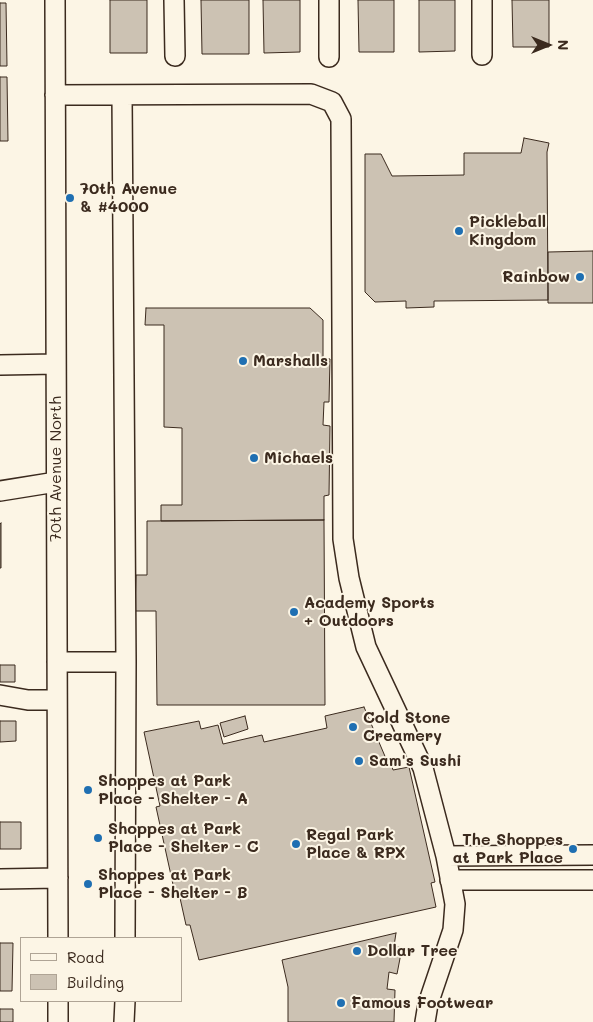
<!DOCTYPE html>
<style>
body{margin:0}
#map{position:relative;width:593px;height:1022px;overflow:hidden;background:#fcf5e5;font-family:Mali,sans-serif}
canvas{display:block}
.legend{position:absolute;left:20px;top:937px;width:162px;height:65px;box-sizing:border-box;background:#fcf5e5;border:1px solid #afa495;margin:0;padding:6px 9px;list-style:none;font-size:15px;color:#3b2a1e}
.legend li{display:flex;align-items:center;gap:10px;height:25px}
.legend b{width:25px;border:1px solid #afa495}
.north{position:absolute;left:523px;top:20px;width:50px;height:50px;-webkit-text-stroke:4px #fcf5e5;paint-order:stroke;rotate:90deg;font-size:14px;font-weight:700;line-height:20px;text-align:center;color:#3b2a1e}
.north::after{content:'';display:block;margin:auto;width:18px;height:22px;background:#3b2a1e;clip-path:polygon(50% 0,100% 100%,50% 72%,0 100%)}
</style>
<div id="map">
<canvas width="593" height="1022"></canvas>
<ul class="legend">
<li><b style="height:6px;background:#fcf5e5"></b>Road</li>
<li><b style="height:14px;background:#ccc2b3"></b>Building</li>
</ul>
<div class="north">N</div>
</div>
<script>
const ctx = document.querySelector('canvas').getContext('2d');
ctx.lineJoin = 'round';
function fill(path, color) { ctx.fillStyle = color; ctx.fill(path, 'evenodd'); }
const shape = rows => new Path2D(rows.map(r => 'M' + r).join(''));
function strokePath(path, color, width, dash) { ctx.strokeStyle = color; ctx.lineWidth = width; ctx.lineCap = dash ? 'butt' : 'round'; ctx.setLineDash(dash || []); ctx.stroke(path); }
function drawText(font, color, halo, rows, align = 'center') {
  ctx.font = font + ' Mali,sans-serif'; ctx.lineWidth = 4; ctx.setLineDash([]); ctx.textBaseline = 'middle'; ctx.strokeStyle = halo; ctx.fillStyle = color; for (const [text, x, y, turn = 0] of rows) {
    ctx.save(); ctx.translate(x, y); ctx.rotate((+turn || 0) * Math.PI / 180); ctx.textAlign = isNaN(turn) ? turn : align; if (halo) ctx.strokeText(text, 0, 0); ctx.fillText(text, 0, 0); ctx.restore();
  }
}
const building = shape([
 [110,0,147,0,147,53,110,53,110,0],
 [201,0,249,0,249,54,202,54,201,0],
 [263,0,300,0,300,52,264,53,263,0],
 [358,0,394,0,394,52,359,52,358,0],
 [419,0,455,0,455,51,419,52,419,0],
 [512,0,549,0,549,47,513,47,512,0],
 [0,3,6,3,7,66,0,66,0,3],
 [0,77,7,77,8,141,0,141,0,77],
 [524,138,549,143,547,152,548,300,434,301,434,307,406,308,406,301,375,302,365,292,365,154,381,154,392,176,464,175,464,153,521,153,524,138],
 [593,251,593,303,548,303,548,252,593,251],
 [146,308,310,308,323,320,323,358,330,359,329,402,324,402,323,425,330,426,329,495,324,496,324,520,161,521,161,505,182,505,182,428,164,427,164,325,145,325,146,308],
 [324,520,325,705,157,705,156,611,135,611,136,575,147,575,147,521,324,520],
 [1,523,1,568,0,568,0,524,1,523],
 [0,665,15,665,15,682,0,682,0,665],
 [364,707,387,761,390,760,393,770,409,767,435,882,431,883,436,907,199,960,190,925,186,925,178,889,174,889,156,807,160,806,144,732,199,721,201,729,218,725,223,744,262,735,264,742,327,728,325,716,364,707],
 [245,716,248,729,224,737,220,723,245,716],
 [0,721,16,721,16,741,0,742,0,721],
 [0,822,21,822,21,849,0,849,0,822],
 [396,933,394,946,402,948,397,974,389,972,387,989,395,990,394,1022,288,1022,288,987,282,960,396,933],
 [0,943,13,943,12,991,0,991,0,943],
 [0,1009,13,1009,13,1022,0,1022,0,1009]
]);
const minor = shape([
 [55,0,58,938],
 [174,0,175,56],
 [329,0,329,57],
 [482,0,482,55],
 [55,95,311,94,332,102,341,119,343,539,349,578,366,647,423,768,446,856,455,904,453,930,428,1004,425,1022],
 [122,95,126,662,125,938],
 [0,365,56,364],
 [0,491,56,482],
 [57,662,126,662],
 [0,695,28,700,57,700],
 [446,856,593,855],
 [0,879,58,878],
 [450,880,593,880],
 [58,1001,58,1022],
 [124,1022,125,1001]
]);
const markers = [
 [70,198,5,"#1f6fb2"],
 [459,231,5,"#1f6fb2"],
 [580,277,5,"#1f6fb2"],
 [243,361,5,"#1f6fb2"],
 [254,458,5,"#1f6fb2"],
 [294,612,5,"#1f6fb2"],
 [353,727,5,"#1f6fb2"],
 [359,761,5,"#1f6fb2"],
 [88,790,5,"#1f6fb2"],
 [98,838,5,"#1f6fb2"],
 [296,844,5,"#1f6fb2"],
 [573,849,5,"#1f6fb2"],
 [88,884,5,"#1f6fb2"],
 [357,951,5,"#1f6fb2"],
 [341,1003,5,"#1f6fb2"]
];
const poiNames = [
 ["70th Avenue",80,189],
 ["& #4000",80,207],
 ["Pickleball",469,222],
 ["Kingdom",469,240],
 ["Rainbow",570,277,"right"],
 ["Marshalls",253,361],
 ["Michaels",264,458],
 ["Academy Sports",304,603],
 ["+ Outdoors",304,621],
 ["Cold Stone",363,718],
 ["Creamery",363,736],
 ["Sam's Sushi",369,761],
 ["Shoppes at Park",98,781],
 ["Place - Shelter - A",98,799],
 ["Shoppes at Park",108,829],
 ["Place - Shelter - C",108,847],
 ["Regal Park",306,835],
 ["Place & RPX",306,853],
 ["The Shoppes",563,840,"right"],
 ["at Park Place",563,858,"right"],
 ["Shoppes at Park",98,875],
 ["Place - Shelter - B",98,893],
 ["Dollar Tree",367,951],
 ["Famous Footwear",351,1003]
];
const streetNames = [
 ["70th Avenue North",56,469,-90]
];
fill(building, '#ccc2b3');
strokePath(building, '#3b2a1e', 1);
strokePath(minor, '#3b2a1e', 22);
strokePath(minor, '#fcf5e5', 19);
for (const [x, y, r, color] of markers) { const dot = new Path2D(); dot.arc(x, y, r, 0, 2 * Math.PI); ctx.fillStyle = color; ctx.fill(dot); strokePath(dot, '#fcf5e5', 2); }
drawText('bold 16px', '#3b2a1e', '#fcf5e5', poiNames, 'left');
drawText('16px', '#3b2a1e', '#fcf5e5', streetNames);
</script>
